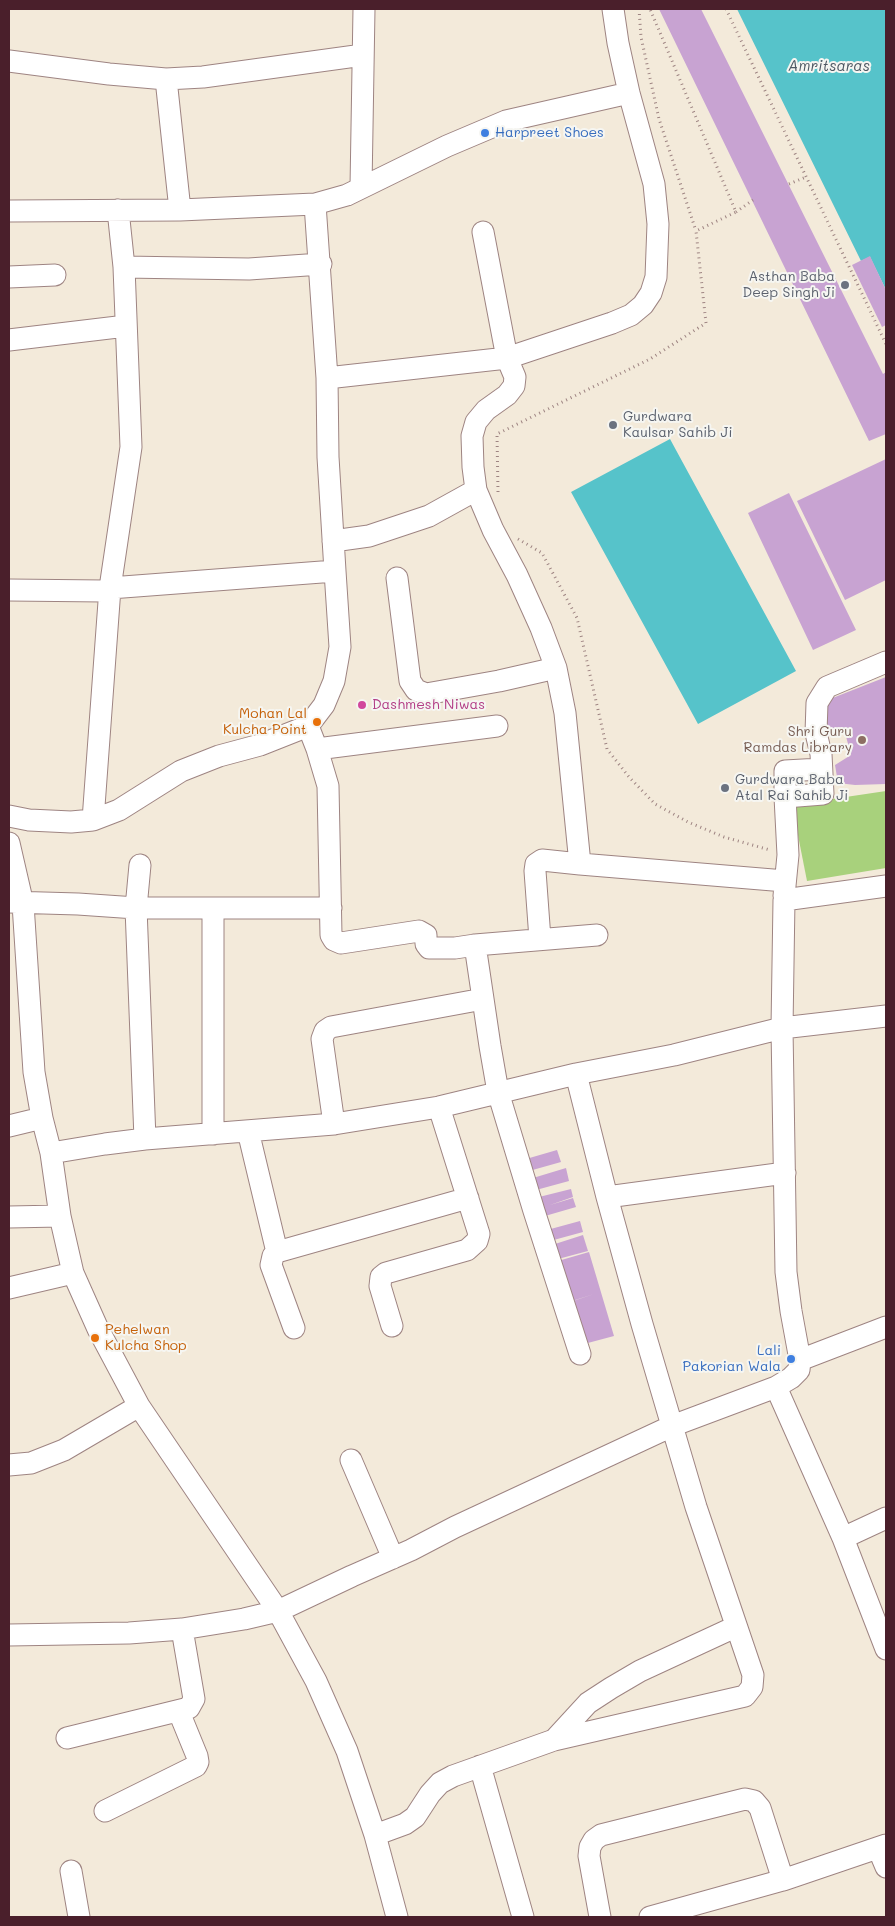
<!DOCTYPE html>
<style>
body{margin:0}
#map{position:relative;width:895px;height:1926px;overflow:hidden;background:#f3eada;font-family:Mali,sans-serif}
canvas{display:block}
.frame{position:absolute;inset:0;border:10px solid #4a1f2b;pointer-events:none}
</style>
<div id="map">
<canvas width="895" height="1926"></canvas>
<div class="frame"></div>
</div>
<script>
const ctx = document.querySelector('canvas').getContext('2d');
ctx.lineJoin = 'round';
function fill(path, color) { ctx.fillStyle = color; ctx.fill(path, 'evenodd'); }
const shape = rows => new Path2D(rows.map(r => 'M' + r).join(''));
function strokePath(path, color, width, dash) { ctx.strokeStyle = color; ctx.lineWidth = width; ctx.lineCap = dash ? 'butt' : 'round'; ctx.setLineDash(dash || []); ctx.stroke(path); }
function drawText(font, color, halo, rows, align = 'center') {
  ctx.font = font + ' Mali,sans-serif'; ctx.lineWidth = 4; ctx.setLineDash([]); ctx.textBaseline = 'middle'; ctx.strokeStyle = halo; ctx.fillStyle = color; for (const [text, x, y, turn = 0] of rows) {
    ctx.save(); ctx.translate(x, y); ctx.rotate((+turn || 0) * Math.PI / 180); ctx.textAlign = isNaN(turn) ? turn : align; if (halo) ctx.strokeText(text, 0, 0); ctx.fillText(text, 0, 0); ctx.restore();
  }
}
const green = shape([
 [886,791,886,868,807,881,792,805]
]);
const water = shape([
 [737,9,886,9,886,290,870,257,861,261],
 [670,439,796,671,698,724,571,492]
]);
const building = shape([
 [659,9,701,9,883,374,886,372,886,434,869,441],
 [870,256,886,290,886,325,882,327,852,265],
 [886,459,886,580,845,600,797,501],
 [789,493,856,630,813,650,748,513],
 [886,677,886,784,855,785,838,783,835,765,851,755,844,729,825,738,827,704,830,699],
 [557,1150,561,1162,529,1171,526,1159],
 [566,1168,569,1181,536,1190,533,1178],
 [571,1189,573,1197,550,1205,573,1198,576,1207,545,1216,539,1197],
 [580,1221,583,1232,550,1241,547,1230],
 [583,1235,588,1251,558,1259,555,1244],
 [589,1252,614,1336,584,1344,570,1302,594,1294,572,1301,558,1261]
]);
const path = shape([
 [639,9,641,37,659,119,696,231],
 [726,9,886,344],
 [789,184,806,177],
 [736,212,753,200],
 [498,492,497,434,650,359,706,323,696,231,736,212,650,9],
 [518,539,542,553,577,618,607,749,629,777,655,804,688,822,724,837,770,850]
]);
const minor = shape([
 [613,9,618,43,629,93,654,184,658,224,656,277,651,293,643,305,631,315,612,323,507,358,515,377,514,386,507,395,486,410,476,422,472,436,473,467,476,490,493,530,517,575,541,628,556,668,565,713,580,864,785,881],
 [9,61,109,74,166,79,203,77,363,55,363,58],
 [166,79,180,210],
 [361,187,364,9],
 [9,211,180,210,315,204,347,195,447,146,506,121,629,93],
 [124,267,249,269,321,264],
 [9,277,55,275],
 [9,340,126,326],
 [327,378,507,358,483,232],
 [333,541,369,536,429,516,476,490],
 [397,578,410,681,416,690,426,694,499,681,556,668],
 [9,590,104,591,110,588,335,571,328,457,327,378,315,204],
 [308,726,317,749,328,786,331,935,334,940,341,943,419,931,426,935,426,944,429,948,455,948,475,945],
 [317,749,497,726],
 [785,797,785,771,821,769],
 [9,816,29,820,71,822,93,820,110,588,131,447,124,267,118,210],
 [93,820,119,810,181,771,219,756,260,745,308,726,324,705,334,681,340,647,335,571],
 [9,843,23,904,34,1072,42,1118,51,1153,105,1144,145,1139,334,1124,439,1107,576,1074,674,1055,782,1028,886,1016],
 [140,865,136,908,145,1139],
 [886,886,784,900,782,1028,786,1272,791,1311,800,1360,799,1370,791,1378,776,1387,843,1538,886,1649],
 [784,896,788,855,785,797,823,794,821,754,816,733,817,703,827,687,886,662],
 [9,902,78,904,136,908,331,908],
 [540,939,535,871,536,864,542,860,580,864],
 [334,1124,322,1039,325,1031,331,1027,483,999],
 [9,1126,42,1118],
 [248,1131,277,1252,468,1198],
 [213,1134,213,909],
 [51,1153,60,1216,73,1273,98,1329,139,1406,278,1611,316,1681,347,1751,375,1835,397,1917],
 [607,1197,785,1173],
 [9,1217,60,1216],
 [277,1252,273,1256,271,1265,294,1328],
 [9,1288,73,1273],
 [392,1326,380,1286,381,1277,386,1273,467,1250,477,1241,479,1234,439,1107],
 [580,1354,534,1211,498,1092,490,1046,475,945,597,935],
 [800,1360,886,1327],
 [351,1460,393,1558],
 [9,1465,31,1463,64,1450,139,1406],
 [843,1538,886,1518],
 [9,1635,129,1633,182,1629,244,1619,278,1611,352,1576,411,1550,455,1527,672,1426,776,1387],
 [67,1738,189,1708,194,1699,182,1629],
 [554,1740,588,1703,611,1688,640,1671,735,1627],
 [480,1766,523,1917],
 [105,1811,196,1766,198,1762,197,1756,179,1712],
 [375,1835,405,1824,415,1817,430,1794,440,1783,453,1776,554,1740,745,1696,752,1687,753,1675,696,1507,642,1324,607,1197,576,1074],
 [878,1848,886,1867],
 [71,1871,79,1917],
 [600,1917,589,1856,590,1847,594,1840,601,1835,745,1799,754,1801,760,1808,783,1880],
 [650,1917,783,1880,886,1845]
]);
const markers = [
 [485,133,5,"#3f7fe0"],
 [845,285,5,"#6b7280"],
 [613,425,5,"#6b7280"],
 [362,705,5,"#d1479c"],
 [317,722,5,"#e8710a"],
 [862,740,5,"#8d6e63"],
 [725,788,5,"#6b7280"],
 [95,1338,5,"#e8710a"],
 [791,1359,5,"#3f7fe0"]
];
const shopNames = [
 ["Harpreet Shoes",495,133],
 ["Lali",781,1351,"right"],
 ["Pakorian Wala",781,1367,"right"]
];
const worshipNames = [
 ["Asthan Baba",835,277,"right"],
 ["Deep Singh Ji",835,293,"right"],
 ["Gurdwara",623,417],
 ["Kaulsar Sahib Ji",623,433],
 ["Gurdwara Baba",735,780],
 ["Atal Rai Sahib Ji",735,796]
];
const hotelNames = [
 ["Dashmesh Niwas",372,705]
];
const foodNames = [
 ["Mohan Lal",307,714],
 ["Kulcha Point",307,730],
 ["Pehelwan",105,1330,"left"],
 ["Kulcha Shop",105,1346,"left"]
];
const educationNames = [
 ["Shri Guru",852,732],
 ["Ramdas Library",852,748]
];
const waterNames = [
 ["Amritsaras",829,66]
];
fill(green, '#a8d17c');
fill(water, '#56c3ca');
fill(building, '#c8a3d2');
strokePath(minor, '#9e8482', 23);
strokePath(path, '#9e8482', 3, [1, 4]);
strokePath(minor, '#fff', 21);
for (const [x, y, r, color] of markers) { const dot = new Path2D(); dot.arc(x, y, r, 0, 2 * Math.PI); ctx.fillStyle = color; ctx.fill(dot); strokePath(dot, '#f6f6f2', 2); }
drawText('14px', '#366cbe', '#f6f6f2', shopNames, 'left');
drawText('14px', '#5b616d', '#f6f6f2', worshipNames, 'left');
drawText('14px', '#b23c85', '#f6f6f2', hotelNames, 'left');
drawText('14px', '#c56008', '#f6f6f2', foodNames, 'right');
drawText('14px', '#785e54', '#f6f6f2', educationNames, 'right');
drawText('italic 15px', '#4e5863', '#f6f6f2', waterNames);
</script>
